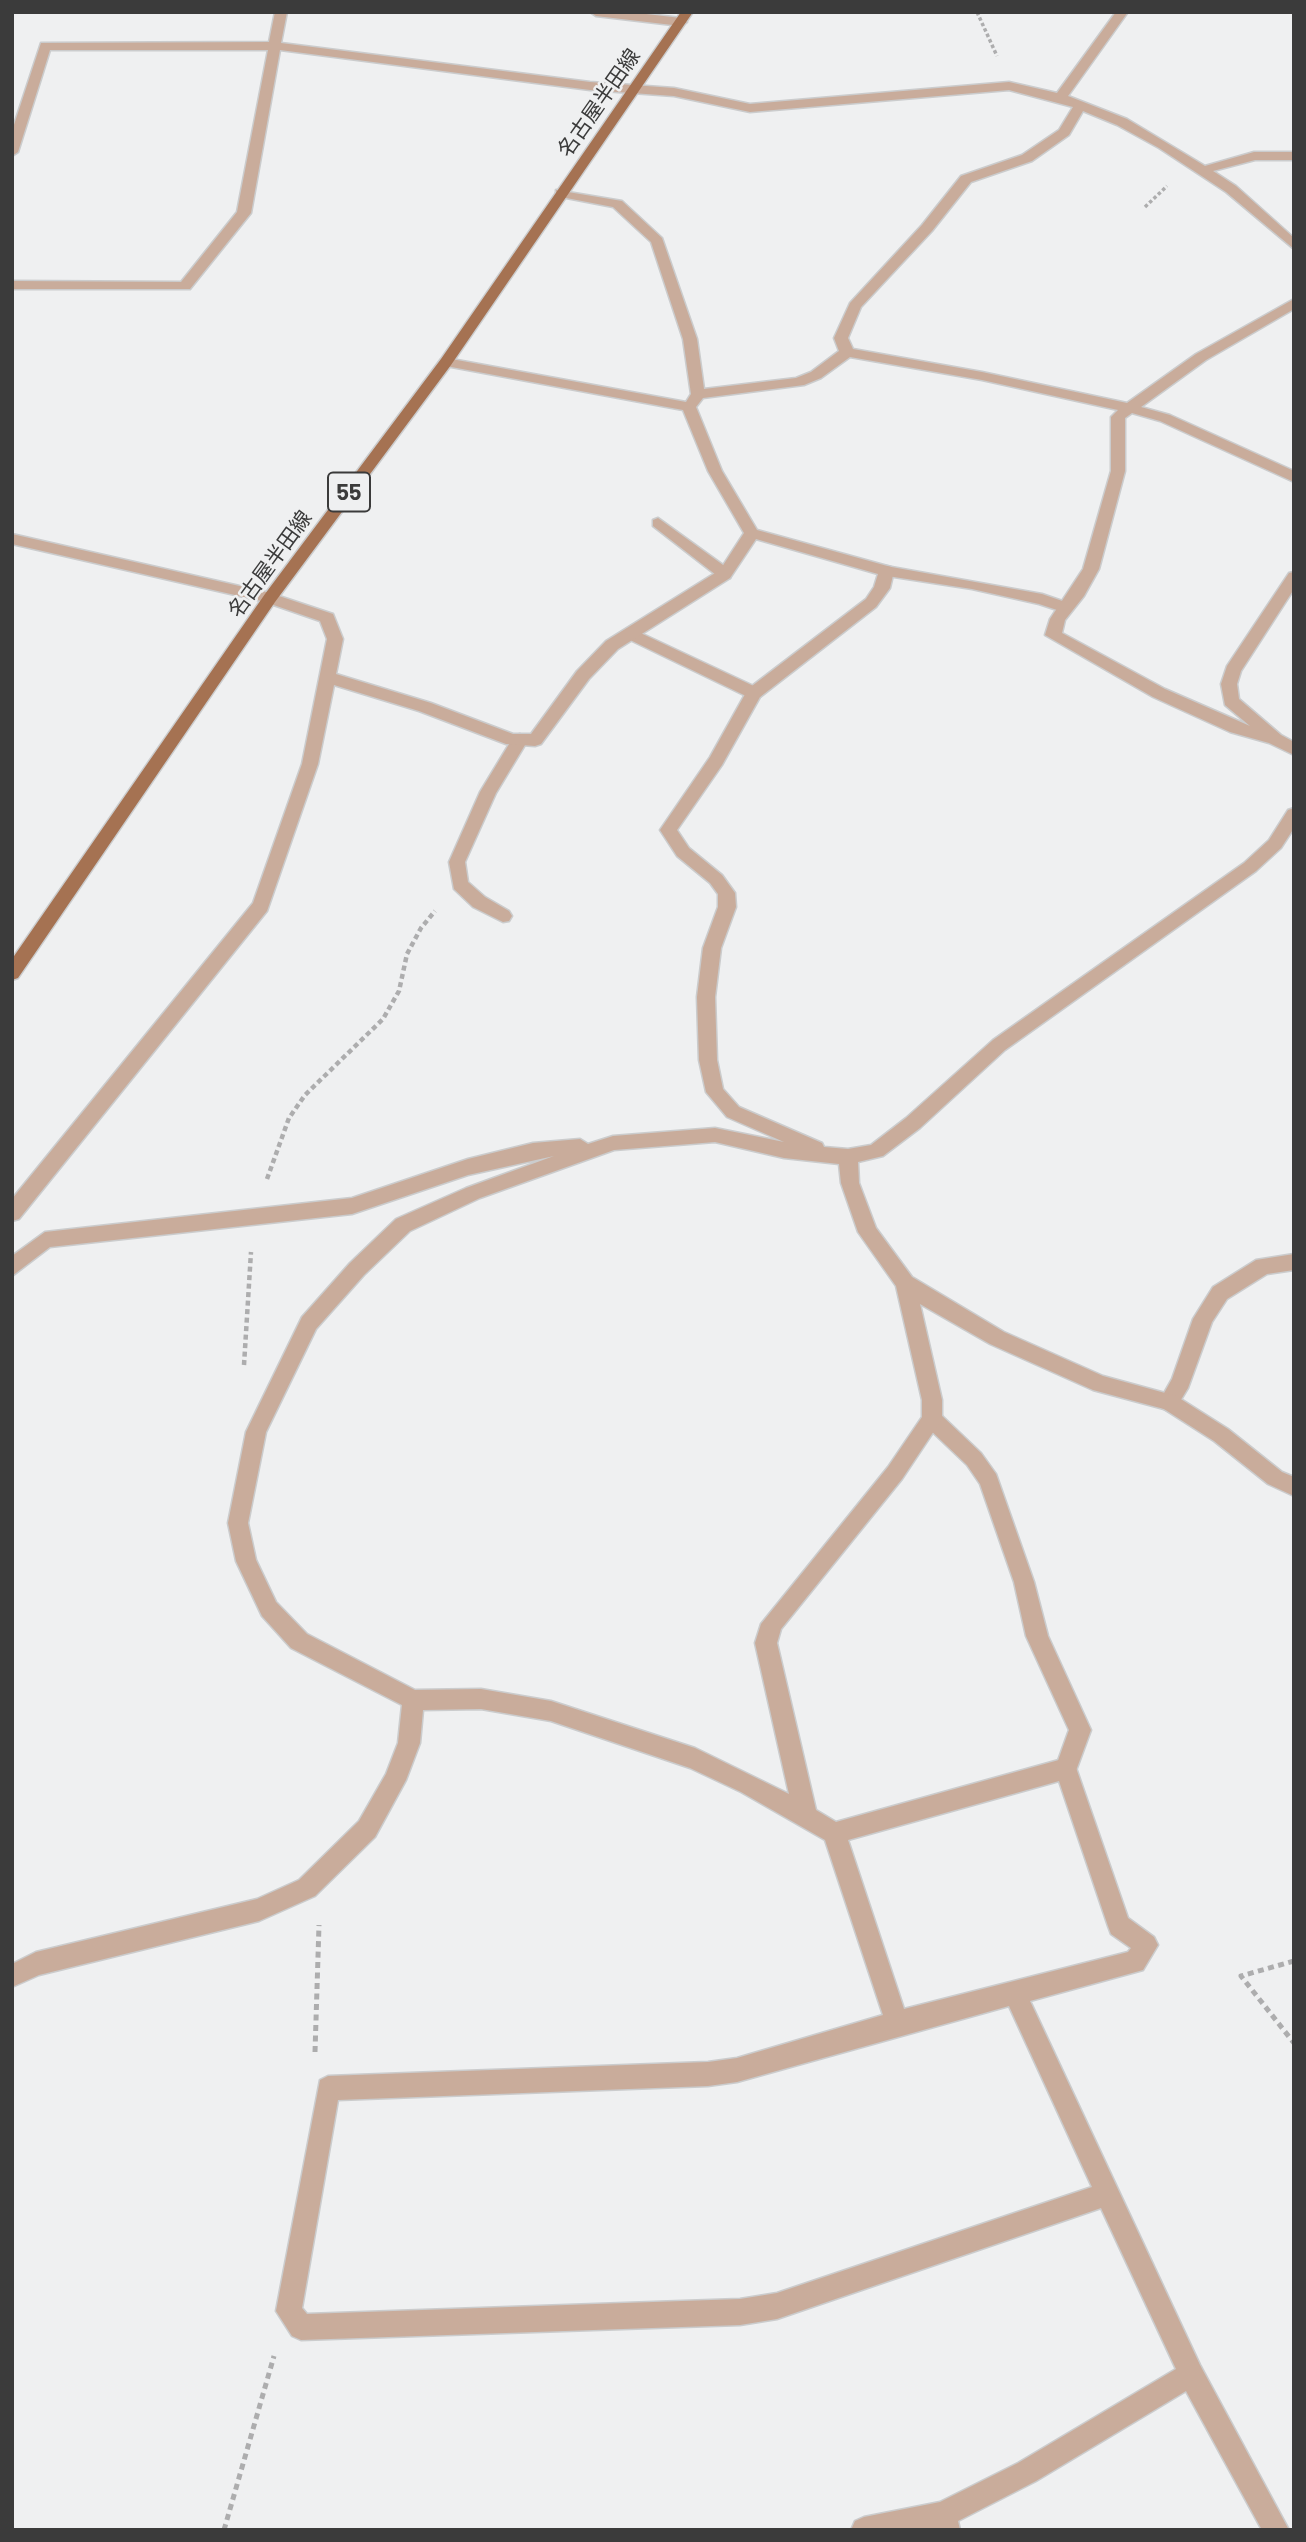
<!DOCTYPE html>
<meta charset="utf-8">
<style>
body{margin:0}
#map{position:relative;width:1306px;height:2542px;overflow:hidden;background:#eff0f1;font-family:Barlow,sans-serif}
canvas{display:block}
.frame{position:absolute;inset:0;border:14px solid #3b3b3b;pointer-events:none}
</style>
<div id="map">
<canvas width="1306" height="2542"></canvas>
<div class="frame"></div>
</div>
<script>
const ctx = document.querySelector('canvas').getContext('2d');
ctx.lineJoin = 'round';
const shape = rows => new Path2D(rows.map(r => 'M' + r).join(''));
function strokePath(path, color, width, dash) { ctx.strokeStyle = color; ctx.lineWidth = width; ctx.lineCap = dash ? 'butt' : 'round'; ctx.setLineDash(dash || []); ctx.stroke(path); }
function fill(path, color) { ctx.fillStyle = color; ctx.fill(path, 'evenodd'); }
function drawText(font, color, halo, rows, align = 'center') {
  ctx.font = font + ' Barlow,"Noto Sans JP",sans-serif'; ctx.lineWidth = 5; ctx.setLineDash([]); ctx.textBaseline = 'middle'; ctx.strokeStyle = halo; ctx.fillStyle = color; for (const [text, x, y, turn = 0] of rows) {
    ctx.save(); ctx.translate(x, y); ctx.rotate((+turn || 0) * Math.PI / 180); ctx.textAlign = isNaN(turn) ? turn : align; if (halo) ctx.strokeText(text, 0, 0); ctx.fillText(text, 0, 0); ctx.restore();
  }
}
const pathFar2 = shape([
 [977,12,997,56],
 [1145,207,1167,186]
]);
const pathFar1 = shape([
 [267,1179,289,1118,305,1095,383,1019,399,991,407,954,421,928,435,911],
 [244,1365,251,1252]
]);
const path = shape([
 [1294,1961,1241,1976,1294,2043],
 [315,2052,319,1925],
 [224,2530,274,2356]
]);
const service = shape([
 [658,518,730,570,730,578,720,578,653,526,653,520,658,518],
 [886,566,1042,594,1071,604,1074,608,1066,613,1039,604,972,589,881,575,878,571,886,566],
 [632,629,760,689,762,693,760,697,748,697,626,638,624,634,632,629],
 [520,734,528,740,496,793,465,862,468,882,485,897,509,911,512,916,509,921,503,922,473,907,454,889,449,862,480,792,514,736,520,734],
 [1294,1254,1294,1270,1267,1274,1227,1299,1212,1322,1188,1388,1176,1408,1169,1411,1162,1408,1159,1402,1172,1379,1193,1319,1213,1287,1256,1260,1294,1254],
 [932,1410,939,1413,981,1453,996,1474,1034,1582,1048,1636,1091,1730,1074,1776,1066,1780,1058,1776,1055,1769,1069,1730,1026,1636,1014,1582,980,1484,967,1465,925,1425,922,1419,925,1413,932,1410]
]);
const minor = shape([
 [275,12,287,12,281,43,590,82,674,88,750,104,1009,82,1057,93,1116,12,1128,12,1068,96,1127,119,1205,166,1254,152,1294,152,1294,160,1255,160,1213,171,1236,186,1294,238,1294,249,1226,192,1159,148,1117,125,1083,111,1069,135,1032,161,971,182,932,231,861,307,848,338,853,349,982,372,1127,403,1196,354,1294,299,1294,309,1206,360,1141,407,1170,415,1294,471,1294,482,1160,421,1132,413,1125,418,1125,471,1099,569,1084,596,1065,620,1062,633,1165,689,1250,726,1225,705,1221,684,1227,666,1289,573,1294,572,1294,589,1241,671,1237,684,1239,699,1281,735,1294,742,1294,755,1269,743,1230,732,1153,697,1045,635,1050,619,1083,569,1111,471,1111,417,1118,410,982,380,850,357,821,378,804,385,703,398,696,407,722,471,757,530,891,567,894,571,890,588,876,607,760,697,722,765,677,830,689,848,722,875,735,893,736,907,721,948,715,997,717,1060,723,1089,739,1107,822,1143,824,1147,848,1149,871,1145,906,1118,993,1040,1244,863,1269,840,1288,810,1294,808,1294,828,1281,848,1256,871,1005,1050,920,1128,883,1156,858,1162,859,1183,876,1228,912,1277,1004,1332,1103,1376,1176,1396,1228,1429,1282,1472,1294,1477,1294,1496,1268,1484,1214,1441,1164,1409,1093,1390,990,1344,920,1304,942,1400,942,1419,902,1479,781,1629,777,1643,816,1810,836,1822,1066,1758,1074,1762,1128,1918,1154,1937,1158,1945,1143,1970,1030,2001,1200,2365,1289,2530,1262,2530,1186,2391,1036,2481,958,2521,960,2530,851,2530,855,2521,864,2517,940,2502,1018,2463,1176,2369,1101,2208,777,2319,740,2325,301,2340,292,2336,276,2311,320,2080,328,2076,708,2062,737,2058,883,2015,825,1840,741,1792,690,1768,551,1721,481,1709,423,1710,420,1743,406,1780,375,1837,315,1896,259,1921,39,1975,12,1987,12,1964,36,1952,257,1899,299,1880,359,1821,386,1774,398,1743,402,1705,291,1648,262,1616,236,1561,228,1523,246,1432,302,1317,350,1263,396,1219,466,1188,554,1156,468,1175,352,1214,50,1247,12,1276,12,1256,45,1232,352,1198,468,1159,533,1143,580,1139,588,1144,613,1136,715,1128,784,1142,727,1117,706,1092,699,1060,697,997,703,948,718,907,718,894,710,883,677,856,660,830,710,757,748,689,866,599,874,587,878,574,756,539,730,578,618,649,589,679,541,744,535,746,506,744,419,711,334,685,318,764,267,911,19,1219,12,1221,12,1199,253,903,302,764,327,639,320,621,265,602,262,598,270,593,333,614,343,639,336,674,431,703,513,734,531,734,577,671,606,641,720,570,744,533,708,471,683,410,446,366,439,362,446,358,686,402,691,394,683,339,651,242,613,207,556,196,556,190,622,201,662,238,697,339,704,389,796,378,811,372,839,351,834,338,850,303,922,225,961,176,1022,155,1059,130,1073,107,1009,90,750,112,674,96,590,90,280,50,251,213,190,289,12,289,12,281,181,282,237,212,268,50,50,50,18,152,12,156,12,131,41,43,269,42,275,12],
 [715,1142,784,1158,839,1164,841,1183,858,1232,896,1286,922,1400,922,1417,888,1467,761,1624,755,1643,789,1794,695,1748,551,1701,481,1689,415,1690,307,1634,276,1602,256,1560,248,1523,266,1432,316,1329,364,1275,410,1231,480,1198,614,1150,715,1142],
 [1059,1781,1108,1926,1111,1934,1131,1948,1128,1952,904,2009,848,1840,1059,1781],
 [1009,2006,1092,2187,777,2293,740,2299,307,2314,302,2308,338,2100,708,2086,737,2082,1009,2006],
 [590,12,629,12,681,18,687,22,681,26,596,16,590,12]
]);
const tertiary = shape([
 [12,534,270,593,278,598,270,603,12,544,12,534]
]);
const primary = shape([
 [681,12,693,12,451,365,275,602,18,978,12,980,12,959,265,594,441,359,681,12]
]);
const farStreetnames = [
 ["名古屋半田線",599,103,-55],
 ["名古屋半田線",270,564,-54]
];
const shields = [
 [349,492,42]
];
const shieldNames = [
 ["55",349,492]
];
strokePath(service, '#cbcccd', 3);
strokePath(minor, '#cbcccd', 3);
strokePath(tertiary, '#cbcccd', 3);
strokePath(primary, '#cbcccd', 3);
strokePath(pathFar2, '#adadae', 3.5, [3.5, 2.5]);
strokePath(pathFar1, '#adadae', 4.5, [5, 3.5]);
strokePath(path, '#adadae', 5, [6, 4.5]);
fill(service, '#c9ac9b');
fill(minor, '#c9ac9b');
fill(tertiary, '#c9ac9b');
fill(primary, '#a57252');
drawText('21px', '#3b3b3b', '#eff0f1', farStreetnames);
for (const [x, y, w] of shields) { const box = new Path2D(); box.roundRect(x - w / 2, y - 19.5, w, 39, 5); ctx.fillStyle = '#eff0f1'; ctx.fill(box); strokePath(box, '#3b3b3b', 2); }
drawText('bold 23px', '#3b3b3b', null, shieldNames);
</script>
